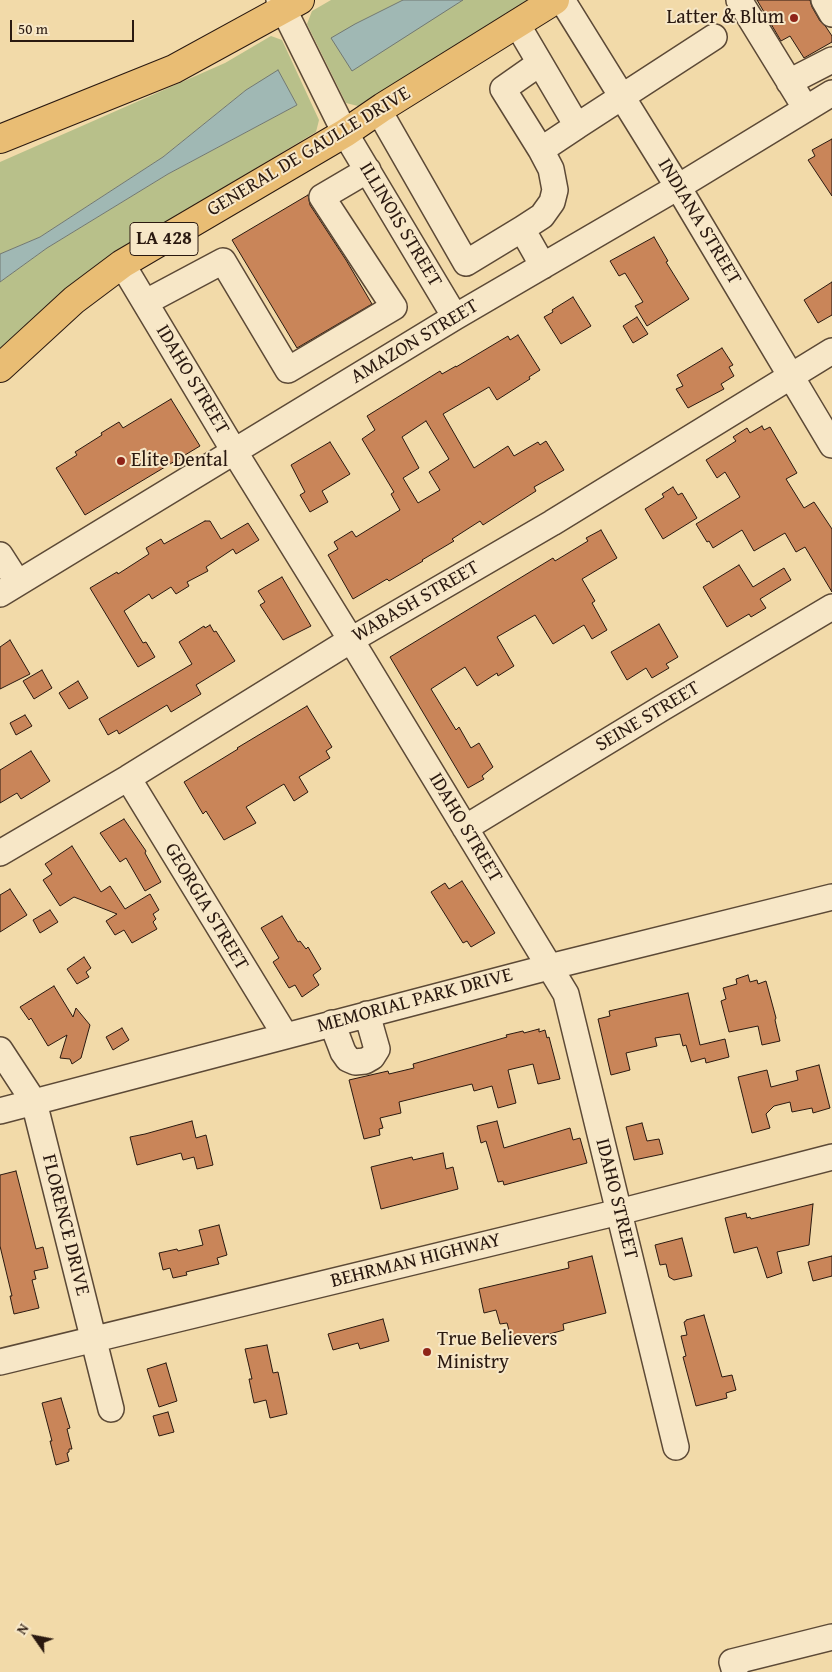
<!DOCTYPE html>
<style>
body{margin:0}
#map{position:relative;width:832px;height:1672px;overflow:hidden;background:#f2daa9;font-family:"Gentium Book Plus",serif}
canvas{display:block}
.north{position:absolute;left:10px;top:1612px;width:50px;height:50px;-webkit-text-stroke:4px #f7e7c7;paint-order:stroke;rotate:303deg;font-size:14px;font-weight:700;line-height:20px;text-align:center;color:#2a1910}
.north::after{content:'';display:block;margin:auto;width:18px;height:22px;background:#2a1910;clip-path:polygon(50% 0,100% 100%,50% 72%,0 100%)}
.scale{position:absolute;left:10px;top:20px;width:124px;height:22px;box-sizing:border-box;border:2px solid #2a1910;border-top:0;padding-left:6px;font-size:15px;line-height:18px;white-space:nowrap;color:#2a1910;-webkit-text-stroke:4px #f7e7c7;paint-order:stroke}
</style>
<div id="map">
<canvas width="832" height="1672"></canvas>
<div class="north">N</div>
<div class="scale">50 m</div>
</div>
<script>
const ctx = document.querySelector('canvas').getContext('2d');
ctx.lineJoin = 'round';
function fill(path, color) { ctx.fillStyle = color; ctx.fill(path, 'evenodd'); }
const shape = rows => new Path2D(rows.map(r => 'M' + r).join(''));
function strokePath(path, color, width, dash) { ctx.strokeStyle = color; ctx.lineWidth = width; ctx.lineCap = dash ? 'butt' : 'round'; ctx.setLineDash(dash || []); ctx.stroke(path); }
function drawText(font, color, halo, rows, align = 'center') {
  ctx.font = font + ' "Gentium Book Plus",serif'; ctx.lineWidth = 4; ctx.setLineDash([]); ctx.textBaseline = 'middle'; ctx.strokeStyle = halo; ctx.fillStyle = color; for (const [text, x, y, turn = 0] of rows) {
    ctx.save(); ctx.translate(x, y); ctx.rotate((+turn || 0) * Math.PI / 180); ctx.textAlign = isNaN(turn) ? turn : align; if (halo) ctx.strokeText(text, 0, 0); ctx.fillText(text, 0, 0); ctx.restore();
  }
}
const green = shape([
 [331,0,403,0,355,24,455,5,463,0,533,0,358,106,346,103,307,24,312,11],
 [271,36,282,40,319,120,316,132,128,245,0,351,0,282,47,248,168,174,297,105,278,71,246,90,163,157,40,237,0,254,0,162,225,63]
]);
const water = shape([
 [403,0,463,0,352,71,331,38,355,24,403,0],
 [278,70,297,105,168,174,47,248,0,282,0,254,40,237,163,157,246,90,278,70]
]);
const building = shape([
 [757,0,810,0,812,7,820,21,826,27,832,36,832,42,804,58,790,36,781,41,757,0],
 [832,139,832,196,808,160,815,156,812,150,832,139],
 [308,195,310,205,346,260,372,304,297,348,232,240,308,195],
 [654,237,668,261,666,262,689,299,647,326,635,306,643,302,625,273,619,276,610,261,654,237],
 [832,282,832,315,818,323,804,300,832,282],
 [573,297,591,326,561,344,544,317,553,312,552,310,573,297],
 [637,317,648,334,633,343,623,326,637,317],
 [518,335,540,370,529,377,530,379,497,400,489,387,443,414,474,468,508,446,514,456,538,442,540,445,546,441,564,470,534,487,536,491,483,525,480,521,452,539,454,541,422,560,423,561,389,581,387,579,353,599,328,555,338,549,334,542,352,531,356,537,400,510,391,494,394,492,362,439,375,430,367,416,440,371,442,374,456,366,456,367,508,336,510,340,518,335],
 [426,421,449,459,429,472,440,490,418,503,403,478,419,468,402,437,426,421],
 [722,348,733,365,729,367,734,376,721,384,724,389,688,408,676,389,683,386,677,375,722,348],
 [171,399,200,446,85,515,56,468,77,455,75,452,102,435,101,433,119,422,123,428,171,399],
 [762,426,764,430,770,427,797,473,786,479,804,508,814,502,832,529,832,592,805,547,796,552,785,533,754,551,742,530,713,548,709,541,707,542,696,524,740,497,725,472,717,478,706,460,736,441,733,437,747,428,750,433,762,426],
 [330,442,350,474,322,491,328,502,310,512,300,495,305,492,291,465,330,442],
 [673,487,678,495,682,493,697,518,663,539,645,509,664,497,662,494,673,487],
 [205,521,210,521,221,539,248,523,259,540,236,554,233,549,206,567,208,571,187,582,189,586,176,594,171,587,152,599,149,594,124,611,143,643,146,642,155,657,138,667,90,588,117,572,118,574,149,554,146,548,161,539,164,544,205,521],
 [601,530,617,558,582,579,595,601,592,603,607,630,592,639,584,625,553,644,535,615,497,637,514,666,498,676,497,673,477,686,465,667,431,689,456,730,459,727,471,748,479,743,493,767,482,776,484,779,468,788,390,657,553,558,555,561,588,541,586,538,601,530],
 [739,565,753,587,784,568,791,580,760,599,766,608,751,617,749,614,727,627,703,587,739,565],
 [282,577,311,626,283,640,260,605,265,602,258,591,282,577],
 [659,624,678,657,666,664,669,668,652,678,646,668,627,680,611,652,659,624],
 [210,625,214,632,216,631,235,661,196,685,201,694,171,712,167,705,119,734,117,730,108,735,99,719,192,664,179,642,204,626,205,628,210,625],
 [10,640,30,674,0,689,0,647,10,640],
 [42,670,52,688,34,699,23,681,42,670],
 [78,681,88,698,69,709,59,693,78,681],
 [307,706,332,747,326,751,330,758,299,777,308,792,294,801,284,784,246,807,256,823,224,840,206,811,203,814,184,782,238,749,237,748,307,706],
 [25,715,32,726,16,735,10,723,25,715],
 [31,751,50,781,21,799,17,793,0,803,0,770,31,751],
 [124,819,146,851,145,853,161,882,145,891,126,858,120,862,100,833,124,819],
 [72,846,101,892,110,886,125,909,150,894,159,910,153,914,156,919,153,922,157,929,132,943,124,930,115,935,106,921,117,914,74,897,60,906,43,880,52,874,45,864,72,846],
 [462,881,495,933,471,947,467,941,463,943,431,892,445,883,449,889,462,881],
 [10,889,27,915,0,932,0,895,10,889],
 [50,910,58,922,40,933,33,920,50,910],
 [282,916,298,942,300,941,306,949,308,947,321,969,313,975,319,985,302,997,295,985,289,988,273,962,279,958,261,928,282,916],
 [84,957,91,968,86,972,89,977,77,984,67,969,84,957],
 [748,975,750,982,757,980,758,984,766,981,776,1018,775,1020,780,1041,762,1045,758,1026,729,1032,721,1001,726,999,723,988,737,984,736,979,748,975],
 [54,986,73,1017,76,1008,90,1025,81,1058,72,1064,70,1059,60,1058,67,1035,48,1046,31,1018,29,1020,20,1007,54,986],
 [688,993,700,1045,725,1039,729,1057,706,1063,705,1058,691,1062,686,1045,683,1046,680,1034,655,1038,657,1046,626,1053,630,1070,611,1075,598,1019,610,1016,609,1011,688,993],
 [122,1028,129,1040,113,1050,106,1037,122,1028],
 [539,1029,539,1032,545,1030,547,1038,549,1037,560,1079,538,1084,533,1064,508,1070,516,1103,498,1108,492,1086,474,1091,472,1084,399,1102,401,1113,380,1118,383,1128,379,1129,380,1135,364,1139,349,1080,388,1071,389,1074,414,1068,413,1064,507,1037,506,1035,523,1031,524,1033,539,1029],
 [819,1065,830,1108,813,1113,812,1108,792,1112,790,1102,774,1106,766,1114,770,1128,752,1133,738,1077,767,1070,771,1087,798,1080,796,1071,819,1065],
 [192,1121,196,1138,206,1135,213,1165,197,1169,194,1157,183,1160,181,1153,137,1165,130,1137,145,1134,192,1121],
 [497,1121,504,1148,570,1128,573,1140,580,1138,587,1163,504,1185,503,1181,498,1182,486,1141,481,1143,477,1126,497,1121],
 [642,1123,647,1141,659,1139,663,1154,634,1160,626,1127,642,1123],
 [443,1153,446,1169,453,1167,458,1189,381,1209,371,1167,412,1157,413,1160,443,1153],
 [16,1171,36,1249,43,1247,48,1268,34,1271,36,1279,32,1280,39,1308,14,1314,10,1296,12,1296,0,1246,0,1175,16,1171],
 [813,1204,809,1245,777,1252,782,1273,767,1278,757,1247,734,1253,725,1218,746,1213,747,1218,750,1217,751,1219,813,1204],
 [219,1225,227,1255,217,1258,219,1264,186,1272,187,1275,173,1278,170,1268,163,1270,159,1253,177,1249,178,1251,203,1245,199,1230,219,1225],
 [682,1238,692,1276,674,1280,669,1277,666,1264,660,1265,655,1245,682,1238],
 [592,1256,606,1313,563,1324,564,1330,513,1344,507,1323,500,1324,496,1310,484,1313,479,1289,569,1268,568,1262,592,1256],
 [832,1256,832,1276,813,1281,808,1262,832,1256],
 [704,1315,722,1377,732,1375,736,1390,726,1393,727,1398,696,1406,683,1357,686,1356,681,1336,687,1335,684,1322,686,1321,686,1320,704,1315],
 [383,1319,389,1341,360,1349,358,1343,333,1350,328,1334,383,1319],
 [267,1345,273,1373,278,1372,287,1414,270,1418,266,1400,254,1403,249,1379,252,1379,245,1349,267,1345],
 [166,1363,177,1401,159,1407,147,1369,166,1363],
 [61,1398,70,1428,67,1429,72,1449,69,1449,69,1452,67,1453,69,1461,56,1465,50,1441,52,1441,42,1403,61,1398],
 [168,1412,174,1432,159,1436,153,1416,168,1412]
]);
const minor = shape([
 [279,0,345,133,455,317],
 [562,0,678,187,832,445],
 [739,0,806,109],
 [824,0,832,14],
 [517,24,577,126,714,37],
 [540,63,503,89,541,150],
 [789,82,832,60],
 [379,111,466,263,522,229],
 [122,264,234,451,351,640,566,994,676,1447],
 [543,266,522,229,542,216,552,202,555,190,551,169,541,150,577,126],
 [146,302,223,261,288,370,394,307,322,197,368,170],
 [0,555,18,583],
 [0,594,455,317,678,187,832,93],
 [128,778,285,1035],
 [465,828,662,708,832,607],
 [0,853,128,778,351,640,552,523,832,351],
 [332,1023,343,1052,348,1059,355,1062,365,1061,372,1057,377,1049,367,1014],
 [0,1050,34,1102,111,1409],
 [0,1111,549,967,832,897],
 [0,1362,619,1212,832,1157],
 [735,1672,732,1662,832,1637]
]);
const major = shape([
 [0,139,174,69,300,0],
 [0,368,74,300,122,264,345,133,383,107,555,0]
]);
const markers = [
 [794,18,5,"#8f2418"],
 [121,461,5,"#8f2418"],
 [427,1352,5,"#8f2418"]
];
const shields = [
 [164,239,68]
];
const shieldNames = [
 ["LA 428",164,239]
];
const poiNames = [
 ["Latter & Blum",784,18,"right"],
 ["Elite Dental",131,461],
 ["True Believers",437,1340],
 ["Ministry",437,1363]
];
const streetNames = [
 ["GENERAL DE GAULLE DRIVE",309,152,-31],
 ["INDIANA STREET",699,222,59],
 ["ILLINOIS STREET",400,225,59],
 ["AMAZON STREET",415,342,-31],
 ["IDAHO STREET",192,380,59],
 ["WABASH STREET",416,602,-30],
 ["SEINE STREET",648,717,-31],
 ["IDAHO STREET",465,828,59],
 ["GEORGIA STREET",206,907,59],
 ["MEMORIAL PARK DRIVE",415,1001,-15],
 ["IDAHO STREET",616,1199,76],
 ["FLORENCE DRIVE",65,1225,76],
 ["BEHRMAN HIGHWAY",416,1261,-14]
];
fill(green, '#b8c08a');
fill(water, '#a0b8b4');
strokePath(water, '#717872', 1);
fill(building, '#c98559');
strokePath(building, '#2a1910', 1);
strokePath(minor, '#5c4936', 28);
strokePath(major, '#2a1910', 30);
strokePath(minor, '#f7e7c7', 25);
strokePath(major, '#e9bd74', 28);
for (const [x, y, r, color] of markers) { const dot = new Path2D(); dot.arc(x, y, r, 0, 2 * Math.PI); ctx.fillStyle = color; ctx.fill(dot); strokePath(dot, '#f7e7c7', 2); }
for (const [x, y, w] of shields) { const box = new Path2D(); box.roundRect(x - w / 2, y - 16.5, w, 33, 4); ctx.fillStyle = '#f7e7c7'; ctx.fill(box); strokePath(box, '#2a1910', 1); }
drawText('bold 19px', '#2a1910', null, shieldNames);
drawText('20px', '#2a1910', '#f7e7c7', poiNames, 'left');
drawText('20px', '#2a1910', '#f7e7c7', streetNames);
</script>
